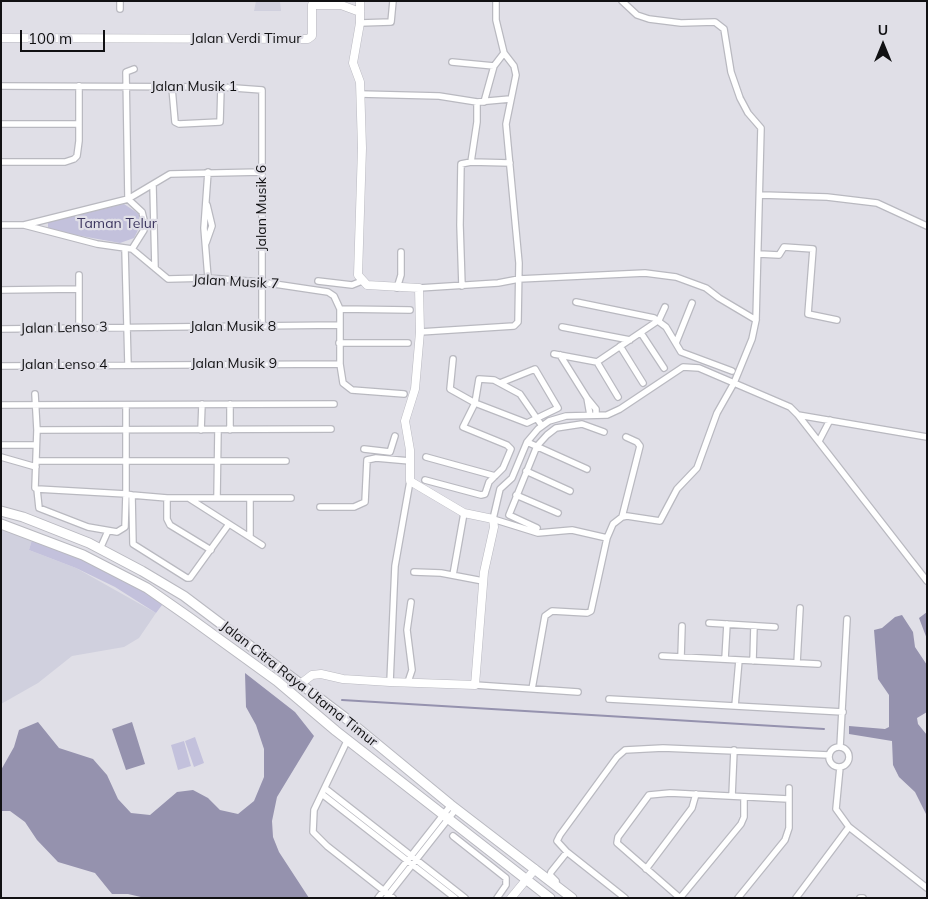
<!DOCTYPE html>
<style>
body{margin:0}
#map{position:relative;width:928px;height:899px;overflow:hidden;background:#e0dfe7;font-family:Mulish,sans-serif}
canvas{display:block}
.frame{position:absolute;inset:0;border:2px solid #111113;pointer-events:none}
.north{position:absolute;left:858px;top:20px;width:50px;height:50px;-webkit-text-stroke:4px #e0dfe7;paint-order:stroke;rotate:0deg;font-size:14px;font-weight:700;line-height:20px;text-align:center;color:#111113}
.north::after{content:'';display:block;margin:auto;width:18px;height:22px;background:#111113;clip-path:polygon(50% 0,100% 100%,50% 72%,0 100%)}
.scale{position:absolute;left:20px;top:30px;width:85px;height:22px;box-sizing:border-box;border:2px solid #111113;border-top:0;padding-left:6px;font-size:15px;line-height:18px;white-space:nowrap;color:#111113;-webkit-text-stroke:4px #e0dfe7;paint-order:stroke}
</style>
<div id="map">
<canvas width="928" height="899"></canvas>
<div class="frame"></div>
<div class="north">U</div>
<div class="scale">100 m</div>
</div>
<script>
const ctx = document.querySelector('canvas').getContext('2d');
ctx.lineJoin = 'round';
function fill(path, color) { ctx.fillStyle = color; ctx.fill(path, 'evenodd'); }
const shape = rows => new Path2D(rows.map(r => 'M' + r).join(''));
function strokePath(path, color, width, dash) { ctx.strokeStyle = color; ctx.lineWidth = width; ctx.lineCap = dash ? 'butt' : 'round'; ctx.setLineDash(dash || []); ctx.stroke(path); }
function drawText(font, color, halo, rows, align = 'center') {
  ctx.font = font + ' Mulish,sans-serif'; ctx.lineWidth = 4.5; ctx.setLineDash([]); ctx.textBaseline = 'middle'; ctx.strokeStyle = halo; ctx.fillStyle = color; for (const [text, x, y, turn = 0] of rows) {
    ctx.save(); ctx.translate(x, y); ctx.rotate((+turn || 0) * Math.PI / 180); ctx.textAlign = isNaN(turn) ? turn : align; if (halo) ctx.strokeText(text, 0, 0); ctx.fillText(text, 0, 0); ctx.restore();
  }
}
const built = shape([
 [256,1,295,1,295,2,280,2,281,11,254,11],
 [1,525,33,536,29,550,76,568,156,613,139,638,124,647,72,656,38,683,1,704]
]);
const green = shape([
 [124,204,139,214,140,226,134,238,120,243,48,230,48,222],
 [33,536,83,555,165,601,156,613,115,587,76,568,29,550],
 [195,737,204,763,194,767,185,741],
 [184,741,191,766,178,770,171,745]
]);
const water = shape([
 [927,612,927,639,919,618],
 [902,615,913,632,915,647,927,665,927,712,917,718,918,724,927,735,927,816,915,792,899,777,893,765,892,741,849,734,849,726,885,729,889,727,889,695,878,679,874,630,882,628,895,617],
 [245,673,295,712,314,736,277,797,272,821,273,837,279,852,309,898,145,898,128,894,112,894,95,873,58,862,37,840,25,822,10,811,1,811,1,770,14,747,19,730,38,722,59,748,93,759,107,775,118,799,131,813,150,815,177,792,193,790,208,798,220,810,238,814,254,801,264,777,264,749,256,725,246,707],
 [132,722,145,764,126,770,112,729]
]);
const stream = shape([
 [342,700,824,729]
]);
const minor = shape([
 [120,9,120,1],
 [360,23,391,22,393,1],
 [452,62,494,66],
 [1,86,221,87,262,90,262,327],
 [172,88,175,122,179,124,220,122,221,87],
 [360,94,439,96,477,102,510,99],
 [484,102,494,66,504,53],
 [1,124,79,124],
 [1,162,65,162,74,159,77,156,79,141,79,86],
 [471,162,477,122,477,102],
 [153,186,155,268],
 [761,195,827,197,877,203,927,226],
 [128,199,126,72,134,69],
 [1,225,24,225,128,199,170,174,262,172],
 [24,225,97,244,132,249,144,230,144,220,142,212,128,199],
 [206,243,212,226,207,205],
 [125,249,128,365],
 [132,249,168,279,208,278,261,282,328,292,334,296,340,309,340,364,343,383,352,390,404,394],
 [759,254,779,255,784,247,813,249,808,314,837,320],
 [79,275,79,327],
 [208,278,204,228,208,172],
 [318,281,352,285,362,281],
 [462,286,460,225,461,164,471,162,510,163],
 [397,288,401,275,401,252],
 [419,288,498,283,519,279,645,273,676,277,706,288,719,298,756,320],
 [1,290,78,289],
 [576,302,654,318,666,327,681,352,732,371],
 [340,309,410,310],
 [562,327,630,340],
 [1,329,339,325],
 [420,332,514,326,518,322,519,263,506,124,516,75,514,66,504,53,496,20,496,1],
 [641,333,664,368],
 [339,343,408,343],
 [676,343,692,303],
 [620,346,643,383],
 [554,354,597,362,659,320,665,307],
 [560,355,587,398,590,415],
 [453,359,450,389,475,403,527,423,558,408,535,369,500,383],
 [597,362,618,397],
 [1,366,340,364],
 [35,394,37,430,35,488,37,489,39,508,88,527,117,532,125,527,126,494,37,489],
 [587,398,596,409,596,415],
 [230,404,230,430],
 [1,405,334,404],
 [126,405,126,494,132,495,133,544,187,578,190,578,229,524],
 [798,415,927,581],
 [37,430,331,429],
 [201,430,202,404],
 [819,441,830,420],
 [527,442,587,469],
 [1,445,36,445],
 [364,449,390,452,395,436],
 [1,457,36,467],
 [426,457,495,476],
 [36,461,286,461],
 [526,471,570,491],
 [425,480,481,495,485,494,489,482,503,468,511,449,507,445,463,427,475,403,479,379,494,380,520,394,542,426],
 [132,495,167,498,291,498],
 [516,495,558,513],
 [167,498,167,519,170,525,211,550],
 [217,498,218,430],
 [250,498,250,537],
 [190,499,262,545],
 [320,507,354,507,365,502,367,460,376,458,410,461],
 [622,517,640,446,637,442,626,437],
 [537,528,509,515,537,446,547,435,556,428,582,424,604,432],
 [607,538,572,530,538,533,493,519,500,489,512,478,527,442,538,429,549,421,566,416,607,415,620,409,683,367,699,368,790,407,798,415,927,437],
 [100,549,108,531],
 [414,572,441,573,483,581],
 [453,575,464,513],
 [709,623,775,627],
 [662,656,818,664],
 [681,657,682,626],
 [725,659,727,624],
 [753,661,754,626],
 [797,663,800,608],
 [390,682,395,566,410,481],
 [408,682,412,670,407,630,411,602],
 [475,685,578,692],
 [532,689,545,616,552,611,587,613,591,611,607,538,613,524,622,517,627,516,660,521,677,489,697,468,717,413,734,383,752,339,756,320,761,128,748,113,740,98,731,72,724,29,715,22,681,23,649,19,637,15,622,1],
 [609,699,843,712],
 [735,706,739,660],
 [348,739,314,810,313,832,327,846,393,898],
 [840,747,847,619],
 '829 757a10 10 0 1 1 20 0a10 10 0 1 1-20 0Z',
 [840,767,836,809,849,827],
 [326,789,465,898],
 [322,794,455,898],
 [732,796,734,750],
 [453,836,506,878,506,885,497,898],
 [646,869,692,808,696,794],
 [556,881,550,875,551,872,567,852],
 [378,898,451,805],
 [386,898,456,809],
 [625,898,567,852,557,841,560,835,617,757,625,750,663,748,829,755],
 [680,898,617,843,618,837,649,795,670,793,788,799],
 [680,898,741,824,744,817,744,797],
 [738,898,785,840,789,828,789,788],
 [796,898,849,827,927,888],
 [860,898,863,898]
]);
const tertiary = shape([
 [1,38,308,39,312,36,312,5,341,5,360,12],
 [299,685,312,675,321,674,343,679,390,682,475,685,484,572,494,527,493,519,464,513,410,481,410,450,405,421,415,389,420,332,419,288,367,285,358,275,362,148,360,82,353,63,360,23,360,1],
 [511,898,535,869]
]);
const secondary = shape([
 [1,511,23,517,89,543,142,571,184,596,343,716,451,805,572,898],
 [1,524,83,555,147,588,190,618,277,681,336,731,550,898]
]);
const streetNames = [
 ["Jalan Verdi Timur",246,39],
 ["Jalan Musik 1",194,87],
 ["Jalan Musik 6",262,208,-90],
 ["Jalan Musik 7",236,282,3],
 ["Jalan Musik 8",233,327],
 ["Jalan Lenso 3",64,328,-1],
 ["Jalan Musik 9",234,364],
 ["Jalan Lenso 4",64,365],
 ["Jalan Citra Raya Utama Timur",299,684,38]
];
const parkNames = [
 ["Taman Telur",117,224]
];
fill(built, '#d0d0de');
fill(green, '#c3c1dc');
fill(water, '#9592ae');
strokePath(stream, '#9592ae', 2);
strokePath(minor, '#b9b9c0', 8);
strokePath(tertiary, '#b9b9c0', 9);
strokePath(secondary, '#b9b9c0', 11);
strokePath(minor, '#fff', 5.5);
strokePath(tertiary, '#fff', 8);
strokePath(secondary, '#fff', 9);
drawText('14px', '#111113', '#e0dfe7', streetNames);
drawText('14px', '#3c365f', '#e0dfe7', parkNames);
</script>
